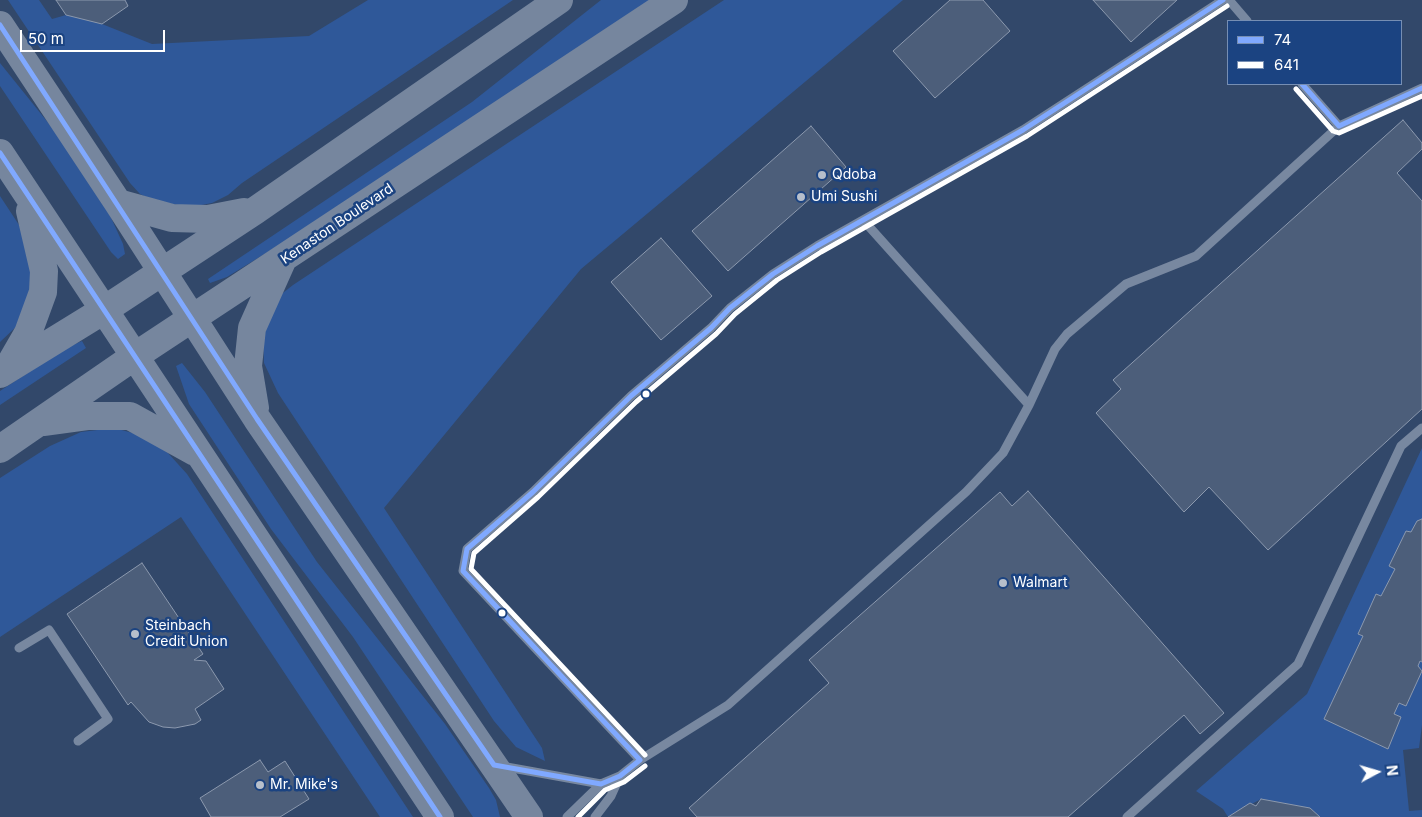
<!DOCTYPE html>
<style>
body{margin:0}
#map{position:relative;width:1422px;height:817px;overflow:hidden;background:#32486a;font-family:Inter,sans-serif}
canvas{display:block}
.legend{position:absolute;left:1227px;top:20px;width:175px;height:65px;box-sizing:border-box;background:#1b4381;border:1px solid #768eb3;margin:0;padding:6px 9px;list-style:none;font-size:15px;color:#fff}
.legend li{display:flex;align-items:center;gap:10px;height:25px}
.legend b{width:25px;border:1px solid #768eb3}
.north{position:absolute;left:1352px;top:747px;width:50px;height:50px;-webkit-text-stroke:4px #1b4381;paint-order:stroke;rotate:84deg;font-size:14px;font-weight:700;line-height:20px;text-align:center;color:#fff}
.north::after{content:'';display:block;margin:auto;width:18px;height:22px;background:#fff;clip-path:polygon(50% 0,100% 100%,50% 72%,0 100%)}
.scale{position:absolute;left:20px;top:30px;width:145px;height:22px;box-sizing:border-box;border:2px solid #fff;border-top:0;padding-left:6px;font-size:15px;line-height:18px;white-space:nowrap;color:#fff;-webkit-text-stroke:4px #1b4381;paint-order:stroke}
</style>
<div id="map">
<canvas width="1422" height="817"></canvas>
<ul class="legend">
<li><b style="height:6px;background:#80a9ff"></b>74</li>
<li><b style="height:6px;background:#fff"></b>641</li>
</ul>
<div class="north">N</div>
<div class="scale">50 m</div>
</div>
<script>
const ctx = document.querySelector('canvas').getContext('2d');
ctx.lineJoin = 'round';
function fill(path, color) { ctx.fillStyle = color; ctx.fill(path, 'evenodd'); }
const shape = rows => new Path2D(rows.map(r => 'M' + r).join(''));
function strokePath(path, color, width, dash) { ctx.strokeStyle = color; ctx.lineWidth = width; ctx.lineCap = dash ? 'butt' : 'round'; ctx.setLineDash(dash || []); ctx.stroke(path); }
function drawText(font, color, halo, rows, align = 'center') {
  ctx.font = font + ' Inter,sans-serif'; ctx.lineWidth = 5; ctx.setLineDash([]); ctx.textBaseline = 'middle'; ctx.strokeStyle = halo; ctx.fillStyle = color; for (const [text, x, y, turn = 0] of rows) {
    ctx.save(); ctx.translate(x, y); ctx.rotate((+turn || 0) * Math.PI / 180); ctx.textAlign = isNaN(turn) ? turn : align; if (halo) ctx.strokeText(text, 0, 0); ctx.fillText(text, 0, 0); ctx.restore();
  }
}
const green = shape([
 [8,0,39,0,52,19,66,15,102,24,152,44,309,36,368,0,513,0,242,183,228,195,212,203,191,207,154,201,140,194,130,183],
 [601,0,650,0,297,234,227,277,210,283,208,279,472,102],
 [724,0,903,0,581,269,384,508,542,748,545,761,516,747,494,721,278,393,264,363,263,333,279,296,293,285],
 [0,63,54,130,108,211,123,244,125,254,118,259,111,252,0,86],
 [0,196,23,231,35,285,18,325,0,342],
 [82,341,86,348,0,405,0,391,64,349],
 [182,363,205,392,317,562,445,724,489,788,496,800,500,817,473,817,353,637,271,529,189,404,176,366],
 [114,428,144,436,168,453,187,474,413,817,380,817,181,517,0,637,0,478,50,446,81,432],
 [1422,448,1422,725,1419,748,1403,750,1409,811,1422,810,1422,817,1320,817,1309,808,1261,799,1228,817,1223,809,1196,791,1307,694]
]);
const building = shape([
 [56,0,125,0,128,6,102,24,66,15,56,0],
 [950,0,983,0,1010,31,935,98,893,51,950,0],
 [1093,0,1177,0,1131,42,1093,0],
 [1403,120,1422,143,1422,149,1397,173,1422,201,1422,409,1268,550,1209,487,1184,512,1096,413,1121,389,1113,380,1403,120],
 [811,126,846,167,728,271,692,231,811,126],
 [661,238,712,296,661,340,611,282,661,238],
 [1028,491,1224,713,1200,734,1184,715,1068,817,697,817,689,808,829,683,809,660,1000,492,1012,506,1028,491],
 [1422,519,1422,662,1420,661,1418,666,1422,671,1406,706,1399,703,1394,714,1401,717,1388,749,1324,719,1363,636,1358,634,1376,594,1381,596,1395,569,1389,566,1406,531,1411,532,1417,521,1422,519],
 [142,563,203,654,194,660,206,661,224,689,195,709,201,720,195,724,175,728,163,727,149,722,131,702,128,705,67,614,142,563],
 [260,760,268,772,285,761,309,799,280,817,211,817,200,798,260,760],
 [1261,799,1310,808,1320,817,1228,817,1250,803,1256,806,1261,799]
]);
const lane = shape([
 [1229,0,1247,21],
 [1302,84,1339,126],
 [864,221,1029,405],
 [19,648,49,630,108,719,78,741],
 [640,760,463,571,467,549,533,492,631,396,711,328,730,308,773,274,817,246,1023,130,1223,0],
 [501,766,601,784],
 [567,817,601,784,620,776,640,760,728,705,966,492,1003,453,1029,405,1055,349,1067,334,1126,284,1196,256,1339,126,1422,88],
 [595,817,611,796,620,776],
 [1127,817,1298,664,1401,446,1422,428]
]);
const primary = shape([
 [0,25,118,203,257,419,529,817],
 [0,153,440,817],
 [118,203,172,218,208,219,244,212],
 [9,366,28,333,43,292,44,271,30,211],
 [0,374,104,310,256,210,559,0],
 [255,408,248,366,252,328,282,261],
 [45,422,89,416,130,416,195,452],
 [0,449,135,356,674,0]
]);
const bus1 = shape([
 [0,25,257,419,494,765,601,784,620,776,640,760],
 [1302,84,1339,126,1422,88],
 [0,153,440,817],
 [640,760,463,571,467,549,533,492,631,396,711,328,730,308,773,274,817,246,1023,130,1223,0]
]);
const bus2 = shape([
 [1296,89,1333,131,1339,133,1422,96],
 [645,755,471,569,474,553,538,497,636,402,716,334,735,314,777,280,821,252,1027,136,1227,6],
 [578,817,605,790,624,782,645,766]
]);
const markers = [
 [822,175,5,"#b7bfcb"],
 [801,197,5,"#b7bfcb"],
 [646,394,4.5,"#fff"],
 [1003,583,5,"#b7bfcb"],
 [502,613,4.5,"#fff"],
 [135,634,5,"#b7bfcb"],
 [260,785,5,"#b7bfcb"]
];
const poiNames = [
 ["Qdoba",832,175],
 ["Umi Sushi",811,197],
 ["Walmart",1013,583],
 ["Steinbach",145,626],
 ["Credit Union",145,642],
 ["Mr. Mike's",270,785]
];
const streetNames = [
 ["Kenaston Boulevard",337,224,-34]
];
fill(green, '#2f5899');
fill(building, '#4c5e7a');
strokePath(building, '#8c99ae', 1);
strokePath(lane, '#7888a0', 9);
strokePath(primary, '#76869e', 28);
strokePath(bus1, '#80a9ff', 5);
strokePath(bus2, '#fff', 5);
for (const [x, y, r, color] of markers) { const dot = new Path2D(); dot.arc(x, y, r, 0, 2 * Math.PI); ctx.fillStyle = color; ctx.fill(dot); strokePath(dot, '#1b4381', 2); }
drawText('14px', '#fff', '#1b4381', poiNames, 'left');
drawText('14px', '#fff', '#1b4381', streetNames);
</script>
